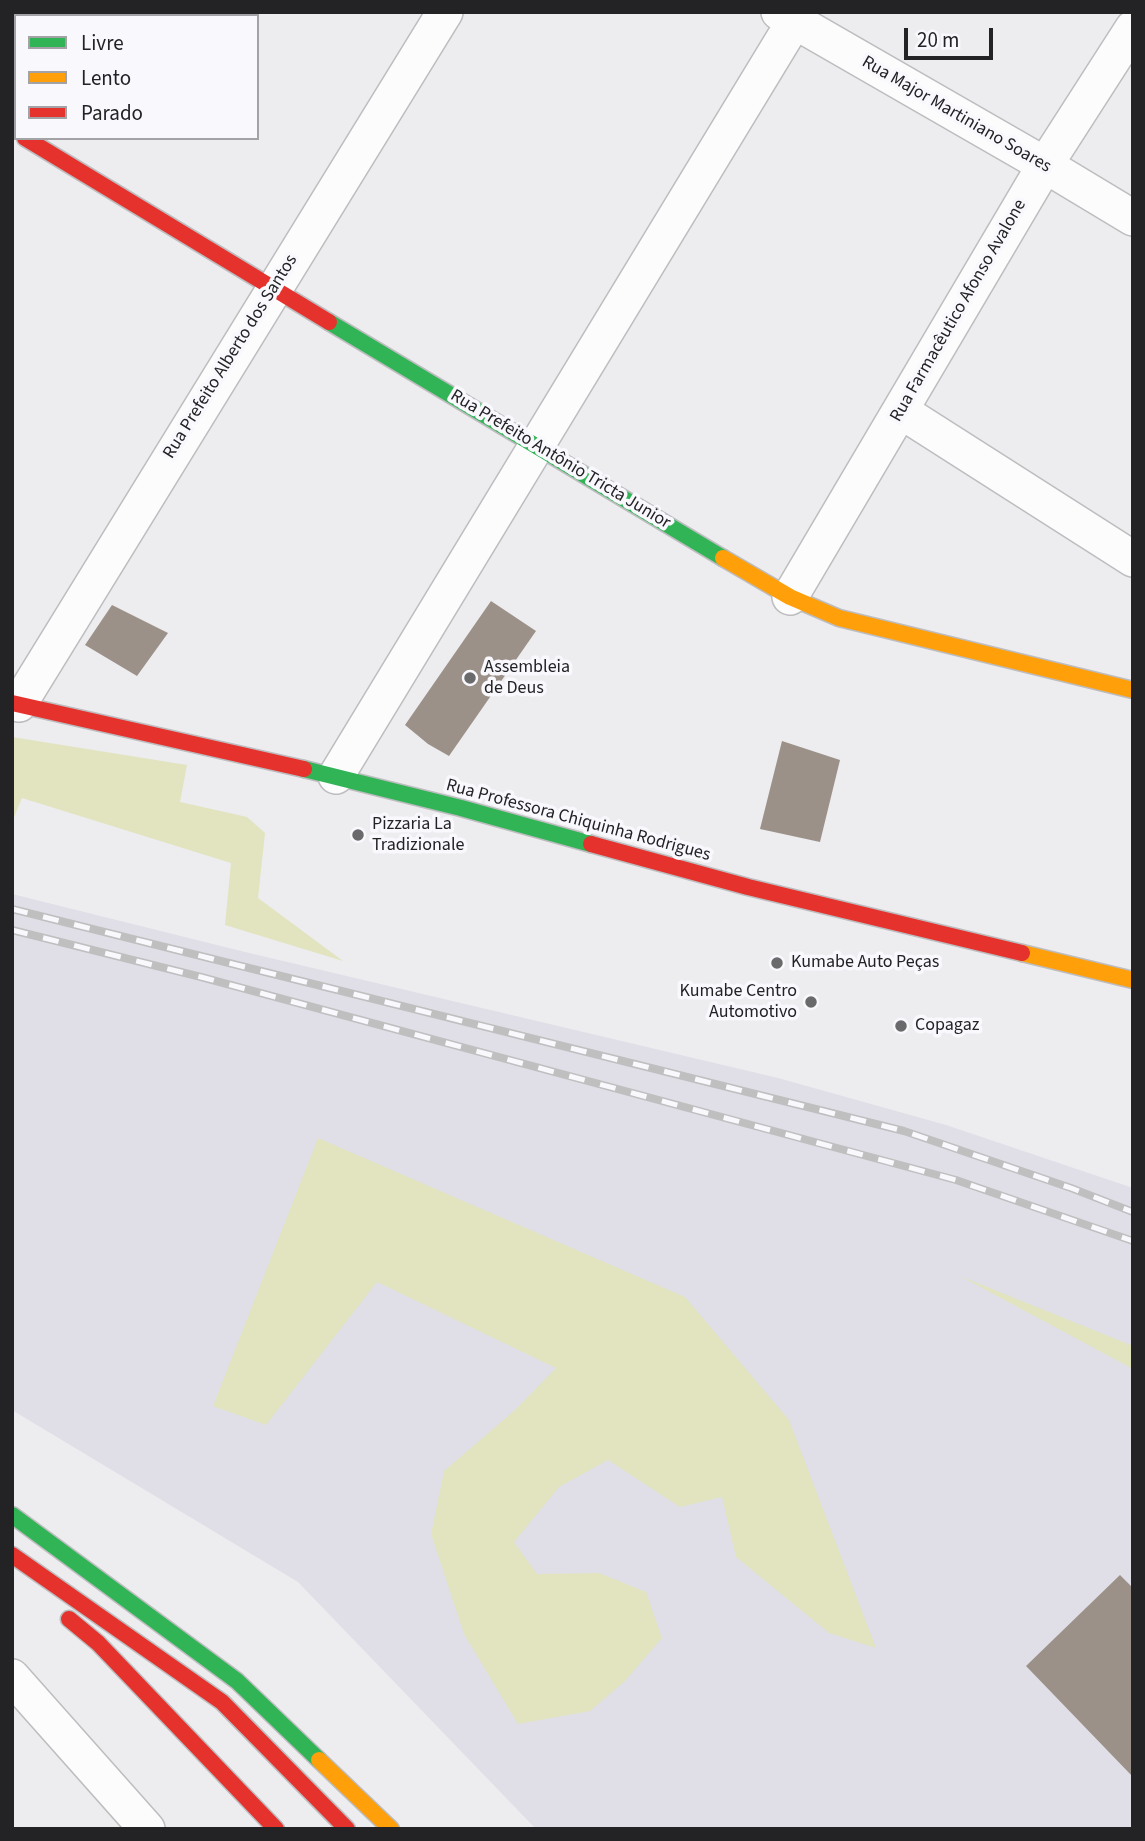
<!DOCTYPE html>
<meta charset="utf-8">
<style>
body{margin:0}
#map{position:relative;width:1145px;height:1841px;overflow:hidden;background:#edecef;font-family:"Source Sans 3",sans-serif}
canvas{display:block}
.frame{position:absolute;inset:0;border:14px solid #232325;pointer-events:none}
.legend{position:absolute;left:14px;top:14px;width:245px;height:126px;box-sizing:border-box;background:#f9f8fd;border:2px solid #a3a3a7;margin:0;padding:9px 12px;list-style:none;font-size:21px;color:#232325}
.legend li{display:flex;align-items:center;gap:14px;height:35px}
.legend b{width:35px;border:2px solid #a3a3a7}
.scale{position:absolute;left:904px;top:28px;width:89px;height:32px;box-sizing:border-box;border:4px solid #232325;border-top:0;padding-left:9px;font-size:21px;line-height:24px;white-space:nowrap;color:#232325;-webkit-text-stroke:5px #f9f8fd;paint-order:stroke}
</style>
<div id="map">
<canvas width="1145" height="1841"></canvas>
<div class="frame"></div>
<ul class="legend">
<li><b style="height:9px;background:#30b455"></b>Livre</li>
<li><b style="height:9px;background:#ff9f0a"></b>Lento</li>
<li><b style="height:9px;background:#e5322d"></b>Parado</li>
</ul>
<div class="scale">20 m</div>
</div>
<script>
const ctx = document.querySelector('canvas').getContext('2d');
ctx.lineJoin = 'round';
function fill(path, color) { ctx.fillStyle = color; ctx.fill(path, 'evenodd'); }
const shape = rows => new Path2D(rows.map(r => 'M' + r).join(''));
function strokePath(path, color, width, dash) { ctx.strokeStyle = color; ctx.lineWidth = width; ctx.lineCap = dash ? 'butt' : 'round'; ctx.setLineDash(dash || []); ctx.stroke(path); }
function drawText(font, color, halo, rows, align = 'center') {
  ctx.font = font + ' "Source Sans 3",sans-serif'; ctx.lineWidth = 7; ctx.setLineDash([]); ctx.textBaseline = 'middle'; ctx.strokeStyle = halo; ctx.fillStyle = color; for (const [text, x, y, turn = 0] of rows) {
    ctx.save(); ctx.translate(x, y); ctx.rotate((+turn || 0) * Math.PI / 180); ctx.textAlign = isNaN(turn) ? turn : align; if (halo) ctx.strokeText(text, 0, 0); ctx.fillText(text, 0, 0); ctx.restore();
  }
}
const built = shape([
 [12,894,245,952,778,1078,946,1125,1133,1188,1133,1829,536,1829,298,1582,12,1410]
]);
const green = shape([
 [12,737,187,765,180,802,247,817,265,833,258,898,343,961,225,925,231,863,22,798,12,822],
 [318,1138,685,1297,789,1420,876,1648,829,1633,736,1557,722,1497,680,1507,608,1460,559,1487,514,1542,537,1574,599,1573,646,1592,662,1638,625,1681,590,1711,518,1724,464,1634,431,1534,444,1471,515,1410,556,1368,377,1282,266,1425,213,1406],
 [960,1276,1133,1346,1133,1369]
]);
const building = shape([
 [491,601,536,631,449,756,428,744,405,725],
 [112,605,168,633,137,676,85,645],
 [782,741,840,760,820,842,760,829],
 [1120,1575,1133,1588,1133,1777,1026,1666]
]);
const street = shape([
 [779,12,1045,165,1133,218],
 [49,16,51,12],
 [12,75,16,69],
 [901,411,1133,559],
 [790,597,1045,165,1133,28],
 [19,704,445,12],
 [336,776,800,12],
 [12,1677,147,1829]
]);
const fast = shape([
 [329,322,723,558],
 [304,769,461,808,591,844],
 [12,1515,237,1681,319,1760]
]);
const slow = shape([
 [723,558,790,597,839,618,1133,690],
 [1022,953,1133,980],
 [319,1760,391,1829]
]);
const jam = shape([
 [25,138,329,322],
 [12,703,304,769],
 [591,844,748,887,1022,953],
 [12,1555,222,1702,347,1829],
 [69,1619,98,1643,276,1829]
]);
const rail = shape([
 [12,909,904,1131,1071,1188,1133,1212],
 [12,930,201,977,956,1180,1133,1241]
]);
const markers = [
 [470,678,7,"#6a696c"],
 [358,835,7,"#6a696c"],
 [777,963,7,"#6a696c"],
 [811,1002,7,"#6a696c"],
 [901,1026,7,"#6a696c"]
];
const streetNames = [
 ["Rua Major Martiniano Soares",956,115,30],
 ["Rua Farmacêutico Afonso Avalone",959,311,-60],
 ["Rua Prefeito Alberto dos Santos",231,357,-58],
 ["Rua Prefeito Antônio Tricta Junior",560,460,31],
 ["Rua Professora Chiquinha Rodrigues",578,821,15]
];
const poiNames = [
 ["Assembleia",484,668],
 ["de Deus",484,689],
 ["Pizzaria La",372,825],
 ["Tradizionale",372,846],
 ["Kumabe Auto Peças",791,963],
 ["Kumabe Centro",797,992,"right"],
 ["Automotivo",797,1013,"right"],
 ["Copagaz",915,1026]
];
fill(built, '#e0dfe7');
fill(green, '#e1e4bf');
fill(building, '#9b9189');
strokePath(street, '#bdbcbf', 38);
strokePath(fast, '#bdbcbf', 19);
strokePath(slow, '#bdbcbf', 19);
strokePath(jam, '#bdbcbf', 19);
strokePath(street, '#fcfcfd', 35);
strokePath(fast, '#30b455', 16);
strokePath(slow, '#ff9f0a', 16);
strokePath(jam, '#e5322d', 16);
strokePath(rail, '#bfbfc0', 8);
strokePath(rail, '#f9f8fd', 5, [16]);
for (const [x, y, r, color] of markers) { const dot = new Path2D(); dot.arc(x, y, r, 0, 2 * Math.PI); ctx.fillStyle = color; ctx.fill(dot); strokePath(dot, '#f9f8fd', 2.5); }
drawText('18px', '#232325', '#f9f8fd', streetNames);
drawText('18px', '#232325', '#f9f8fd', poiNames, 'left');
</script>
